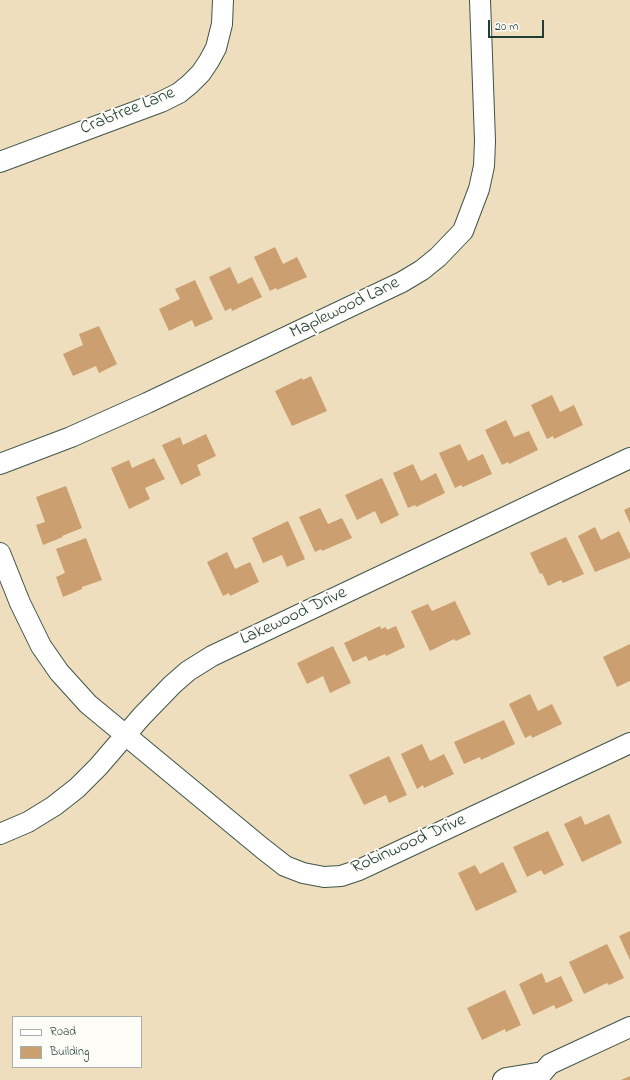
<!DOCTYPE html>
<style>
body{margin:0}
#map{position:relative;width:630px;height:1080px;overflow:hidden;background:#eedebd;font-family:"Indie Flower",sans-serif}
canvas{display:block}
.legend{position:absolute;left:12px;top:1016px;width:130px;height:52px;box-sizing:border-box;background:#fdfcf7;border:1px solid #a4b0a9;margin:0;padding:5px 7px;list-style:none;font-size:12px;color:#1f3d34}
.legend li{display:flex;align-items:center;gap:8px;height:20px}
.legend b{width:20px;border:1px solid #a4b0a9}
.scale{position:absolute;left:488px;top:20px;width:56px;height:18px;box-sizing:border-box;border:2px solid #1f3d34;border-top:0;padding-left:5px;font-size:12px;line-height:14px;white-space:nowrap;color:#1f3d34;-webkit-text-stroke:3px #fdfcf7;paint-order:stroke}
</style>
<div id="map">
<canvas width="630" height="1080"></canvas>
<ul class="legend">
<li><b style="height:5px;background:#fff"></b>Road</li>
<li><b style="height:11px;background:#cb9f6f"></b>Building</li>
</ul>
<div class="scale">20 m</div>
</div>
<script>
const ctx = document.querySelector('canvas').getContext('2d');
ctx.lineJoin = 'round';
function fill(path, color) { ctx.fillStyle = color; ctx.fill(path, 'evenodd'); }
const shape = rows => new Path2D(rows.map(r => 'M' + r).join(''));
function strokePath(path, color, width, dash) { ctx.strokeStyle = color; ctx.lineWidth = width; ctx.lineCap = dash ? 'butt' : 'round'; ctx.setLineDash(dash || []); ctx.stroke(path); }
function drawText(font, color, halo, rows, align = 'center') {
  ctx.font = font + ' "Indie Flower",sans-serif'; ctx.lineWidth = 4; ctx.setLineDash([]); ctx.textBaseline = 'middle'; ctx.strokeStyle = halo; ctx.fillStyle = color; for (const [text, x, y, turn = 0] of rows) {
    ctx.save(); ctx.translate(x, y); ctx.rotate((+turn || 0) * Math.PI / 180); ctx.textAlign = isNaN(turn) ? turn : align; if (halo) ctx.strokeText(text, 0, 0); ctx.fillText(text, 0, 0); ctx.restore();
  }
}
const building = shape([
 [275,247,283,264,297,257,307,277,277,290,276,288,270,291,254,257],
 [230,267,238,284,252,277,262,297,232,311,231,308,225,311,209,277],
 [195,280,213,319,195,327,192,320,169,331,159,309,180,299,175,289],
 [99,326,117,364,99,373,96,366,73,376,63,354,83,345,79,334],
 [311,376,327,411,292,426,275,391,302,378,303,380],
 [552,395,560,412,574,405,583,425,554,439,553,436,547,439,531,405],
 [506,420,514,437,529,431,538,450,509,464,508,462,502,465,485,430],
 [206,434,216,456,197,465,201,475,181,485,162,445,180,437,183,445],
 [460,444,468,461,483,454,492,474,463,487,461,485,455,488,439,453],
 [154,458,165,479,145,488,150,499,129,509,111,468,129,460,132,468],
 [413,464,421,481,436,473,445,493,416,507,415,505,408,508,393,473],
 [382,478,399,515,381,524,375,511,357,520,345,495],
 [66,486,82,528,62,536,63,537,43,545,36,525,45,522,36,497],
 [630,507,630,523,624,510],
 [320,508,328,524,342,518,352,538,322,551,321,549,315,552,299,517],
 [288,521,305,559,287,567,282,555,263,563,252,538],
 [595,527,601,540,619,531,630,554,630,558,595,572,578,536],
 [566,537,584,574,563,583,561,580,548,586,542,573,540,574,530,553],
 [86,538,102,580,82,587,82,589,63,597,56,577,65,573,56,549],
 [227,552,235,569,250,562,259,582,230,596,229,593,223,596,207,562],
 [455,601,471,634,456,641,454,639,430,651,411,611,428,604,432,611],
 [380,626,381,629,386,627,387,630,396,626,405,647,386,656,385,654,369,661,366,656,353,662,344,643],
 [630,644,630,681,617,687,603,657],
 [333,646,351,683,330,693,323,676,307,684,297,663],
 [530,694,538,711,552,704,562,724,532,738,531,735,525,738,509,704],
 [504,720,515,744,481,760,480,757,464,764,454,742],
 [422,744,430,761,444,754,454,774,424,788,423,785,417,789,401,754],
 [389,756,407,795,389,803,386,795,364,805,349,775],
 [609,814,622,843,582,862,564,824,581,816,585,825],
 [548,831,564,865,544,875,541,870,527,877,513,847],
 [503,862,517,892,476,911,458,873,475,865,480,874],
 [630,931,630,960,619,936],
 [607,944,624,978,609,985,607,983,584,994,569,962],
 [542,973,546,983,561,976,573,1001,556,1009,554,1005,533,1015,519,984],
 [505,990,521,1025,506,1032,505,1029,482,1040,467,1008],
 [630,1076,630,1080,621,1080]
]);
const minor = shape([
 [0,162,161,102,179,93,190,84,201,73,209,61,216,48,222,24,223,0],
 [0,464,71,437,147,403,402,282,422,270,438,257,463,231,479,189,484,166,485,141,480,0],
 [0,553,20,603,41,646,59,672,88,704,262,848,285,866,303,873,324,877,341,876,359,870,630,743],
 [0,834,28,822,54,806,77,788,98,767,142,716,172,685,188,671,212,656,630,458],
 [503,1080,506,1078,543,1072],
 [537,1080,543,1072,550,1064,630,1027]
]);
const streetNames = [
 ["Crabtree Lane",128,112,-22],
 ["Maplewood Lane",345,309,-26],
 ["Lakewood Drive",294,617,-25],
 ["Robinwood Drive",409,845,-24]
];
fill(building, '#cb9f6f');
strokePath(minor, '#3e5549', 22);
strokePath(minor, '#fff', 20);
drawText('18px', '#1f3d34', '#fdfcf7', streetNames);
</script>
